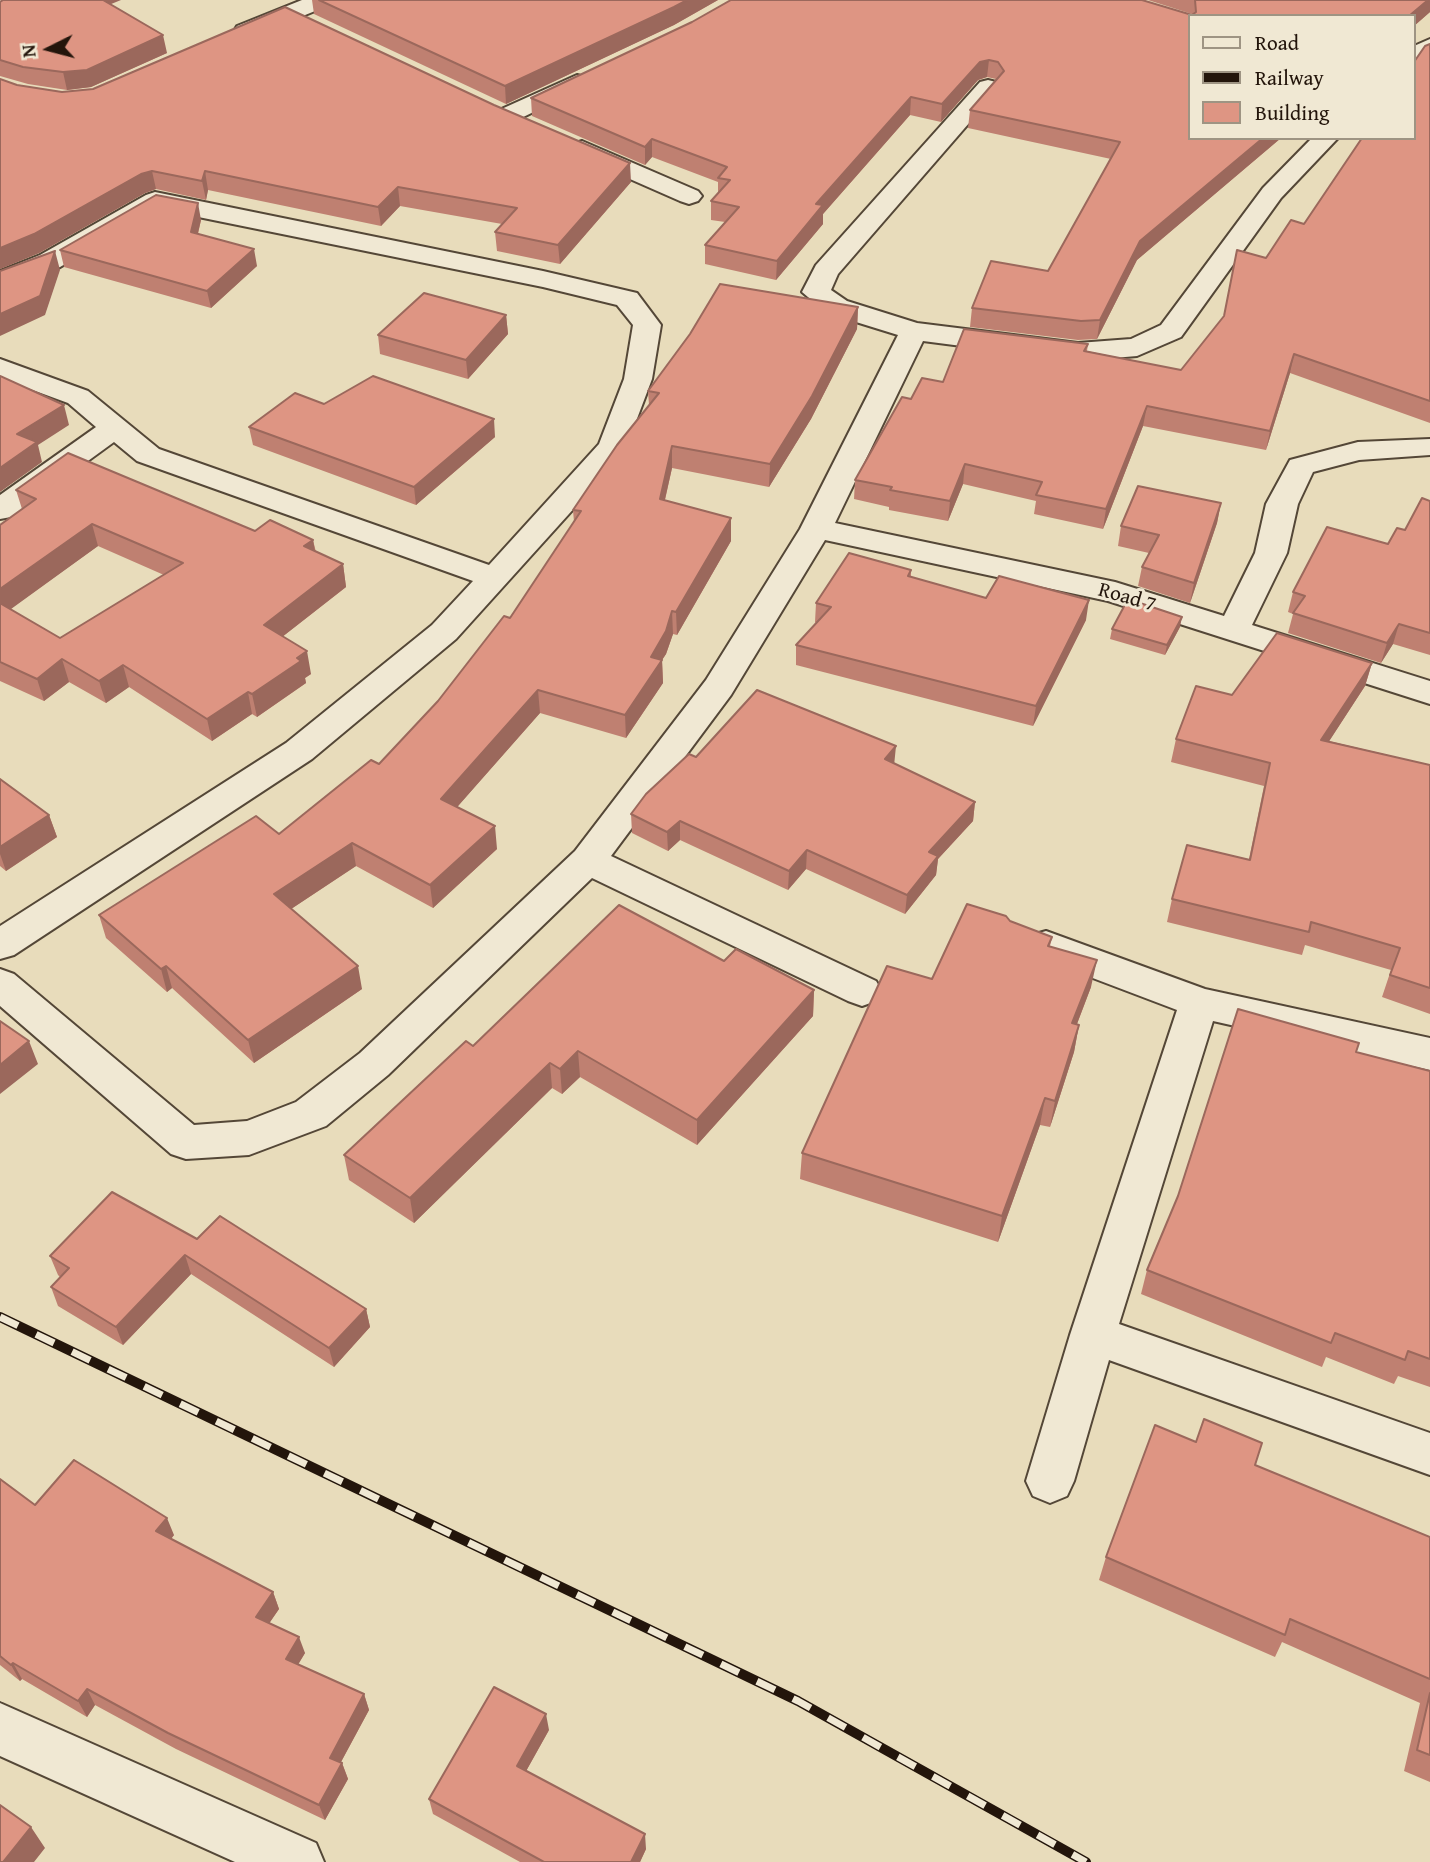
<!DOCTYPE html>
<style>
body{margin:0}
#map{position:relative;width:1430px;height:1862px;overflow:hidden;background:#e8dcbb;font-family:"Gentium Book Plus",serif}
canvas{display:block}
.legend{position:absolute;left:1188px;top:14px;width:228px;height:126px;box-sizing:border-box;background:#f0e8d3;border:2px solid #9e9483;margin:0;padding:9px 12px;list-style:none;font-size:21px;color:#23150b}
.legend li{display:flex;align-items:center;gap:14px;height:35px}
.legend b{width:35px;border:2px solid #9e9483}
.north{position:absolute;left:14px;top:14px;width:70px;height:70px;-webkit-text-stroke:5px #f0e8d3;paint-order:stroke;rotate:264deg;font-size:19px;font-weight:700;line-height:28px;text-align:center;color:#23150b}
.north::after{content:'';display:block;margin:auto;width:24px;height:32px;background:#23150b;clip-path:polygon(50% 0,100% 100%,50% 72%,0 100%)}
</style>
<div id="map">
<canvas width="1430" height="1862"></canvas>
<ul class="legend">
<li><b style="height:9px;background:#f0e8d3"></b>Road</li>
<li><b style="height:9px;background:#23150b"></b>Railway</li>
<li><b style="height:19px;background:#de9583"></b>Building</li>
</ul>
<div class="north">N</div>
</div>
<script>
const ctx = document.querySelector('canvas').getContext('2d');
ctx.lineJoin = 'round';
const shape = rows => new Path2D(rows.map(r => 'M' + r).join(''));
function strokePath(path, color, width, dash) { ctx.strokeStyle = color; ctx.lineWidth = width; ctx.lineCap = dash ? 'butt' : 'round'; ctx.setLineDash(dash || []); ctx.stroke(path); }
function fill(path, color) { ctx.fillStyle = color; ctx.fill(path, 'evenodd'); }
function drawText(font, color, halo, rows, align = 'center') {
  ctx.font = font + ' "Gentium Book Plus",serif'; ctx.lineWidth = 6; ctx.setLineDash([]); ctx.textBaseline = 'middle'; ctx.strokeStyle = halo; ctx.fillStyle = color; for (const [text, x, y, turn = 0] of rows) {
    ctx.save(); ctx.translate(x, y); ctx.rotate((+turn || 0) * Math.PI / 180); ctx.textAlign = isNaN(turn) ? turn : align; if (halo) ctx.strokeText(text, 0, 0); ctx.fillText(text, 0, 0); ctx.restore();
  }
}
const street = shape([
 [302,0,333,0,330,5,253,36,245,38,237,36,234,31,237,26,302,0],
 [1430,39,1430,57,1414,64,1414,46,1430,39],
 [577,75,585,77,589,82,585,87,515,121,506,123,497,121,494,116,497,111,577,75],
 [988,80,996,82,1000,87,996,92,838,274,831,290,847,301,917,323,1078,343,1131,339,1161,325,1263,188,1312,138,1338,138,1281,198,1181,337,1137,356,1078,361,923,341,835,523,1115,582,1224,616,1255,553,1266,504,1290,460,1358,442,1430,439,1430,455,1359,460,1313,472,1298,504,1287,553,1252,625,1430,681,1430,704,1108,601,825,540,731,695,611,856,876,981,882,991,876,1001,862,1006,848,1001,592,878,388,1075,326,1126,249,1155,186,1159,171,1154,0,1006,0,969,14,974,194,1125,247,1121,296,1102,360,1053,575,851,706,680,800,529,898,335,827,313,802,292,816,265,980,82,988,80],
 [582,141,698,191,702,196,698,201,689,204,680,201,573,154,569,149,573,144,582,141],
 [155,192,543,271,637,293,661,325,652,379,624,453,456,639,312,759,14,955,0,959,0,926,286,743,432,625,473,581,137,461,114,442,11,517,0,519,0,495,96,427,68,403,0,378,0,359,88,391,159,449,489,565,599,444,624,379,633,325,617,305,543,287,159,209,60,267,0,289,0,271,40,255,146,195,155,192],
 [1046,931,1205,989,1430,1038,1430,1070,1213,1021,1119,1324,1430,1433,1430,1475,1109,1360,1074,1481,1067,1496,1050,1503,1033,1496,1026,1481,1070,1335,1177,1010,1032,955,1027,945,1032,935,1046,931],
 [0,1703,316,1843,324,1862,235,1862,0,1756,0,1703]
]);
const rail = shape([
 [0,1317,798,1701,1086,1862]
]);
const wall = shape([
 [312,0,718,0,674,25,506,104,314,14],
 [1148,0,1430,0,1430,12,1414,26,1414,16,1190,138,1281,138,1137,260,1097,339,1078,340,970,327,972,308,1048,271,1111,159,968,128,970,110,996,79,987,77,978,80,941,122,910,115,823,214,823,224,776,280,705,264,705,245,725,222,711,220,711,201,718,193,718,182,652,157,645,165,532,116,531,98,692,22,1192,14],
 [0,2,110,4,167,53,91,87,67,90,28,84,0,76],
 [1430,44,1430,423,1290,373,1266,450,1143,426,1103,529,1034,514,1036,501,963,484,948,521,889,510,889,507,854,499,855,480,911,399,943,382,1088,344,1087,351,1181,370,1224,316,1266,258,1304,224],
 [0,79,17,85,631,182,560,264,497,251,495,232,502,224,400,206,381,226,208,190,206,200,156,189,145,193,39,253,0,269],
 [201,220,198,234,257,266,211,308,64,267,60,250],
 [858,307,857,329,811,419,769,487,672,468,665,500,731,541,677,635,673,634,666,654,662,660,663,683,626,738,540,713,457,807,497,849,433,908,356,866,291,909,362,989,254,1063,172,988,167,992,106,938,99,915,279,834,379,764,438,701,510,618,574,522,573,510,649,405,648,391],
 [506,315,508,334,468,379,380,354,378,335],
 [324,404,495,437,416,505,253,445,249,427],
 [16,490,255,531,313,540,316,552,343,564,346,587,282,637,311,674,305,678,306,683,257,717,252,714,212,741,129,687,106,703,69,682,44,701,0,681,0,525,22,509],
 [98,546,164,575,60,638,10,609],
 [1430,501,1430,655,1393,644,1381,663,1288,633,1293,614,1288,612,1293,592,1388,544,1405,530],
 [1221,503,1217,523,1190,603,1138,586,1142,567,1149,553,1118,546,1121,526],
 [911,570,911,577,986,598,1086,620,1033,726,796,665,796,645,816,623,815,622,816,603],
 [1180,627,1165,655,1110,639,1112,629],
 [1372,663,1365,686,1329,741,1430,765,1430,1014,1382,997,1391,970,1305,945,1302,955,1167,922,1172,899,1249,859,1264,786,1171,762,1176,739,1232,695],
 [696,757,894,764,975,802,973,821,938,859,936,875,905,914,806,869,788,890,680,840,668,851,632,833,631,814],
 [0,779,49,815,57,837,6,871,0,866],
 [1010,921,1052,937,1050,946,1091,987,1077,1024,1079,1025,1074,1052,1050,1127,1040,1125,998,1242,800,1179,802,1153,932,979],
 [724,961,814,990,813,1016,697,1145,580,1077,562,1094,552,1088,414,1223,349,1180,344,1155,473,1046],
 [1356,1052,1430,1071,1430,1387,1398,1376,1394,1384,1326,1357,1322,1367,1141,1294,1147,1270],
 [197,1239,366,1309,370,1327,334,1367,191,1274,123,1345,58,1306,51,1287,60,1277,58,1275,50,1256],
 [1255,1465,1430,1537,1430,1782,1404,1771,1420,1703,1282,1642,1275,1657,1099,1580,1106,1557],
 [0,1479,35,1505,174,1535,171,1539,273,1592,279,1609,269,1623,305,1653,298,1664,364,1694,369,1710,341,1762,342,1763,348,1779,325,1820,176,1749,95,1705,87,1717,22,1679,20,1681,0,1665],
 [549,1730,526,1771,646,1849,640,1862,520,1862,433,1814,429,1799]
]);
const shadedWall = shape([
 [92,0,121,0,94,11],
 [687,0,718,0,674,25,506,104,505,86],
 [1428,0,1430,0,1430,12,1414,26,1414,16,1409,16],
 [163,35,167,53,91,87,67,90,63,72],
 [989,60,987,77,978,80,941,122,942,104,980,62],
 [911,97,910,115,823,214,823,224,776,280,777,261,816,204],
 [1263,138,1281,138,1137,260,1097,339,1100,320,1140,241],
 [652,139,652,157,645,165,645,147],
 [630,163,631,182,560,264,558,245],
 [152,171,156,189,145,193,39,253,0,269,0,248,141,174],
 [205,171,208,190,206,200,202,181],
 [398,187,400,206,381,226,378,207],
 [198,203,201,220,194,249,191,232],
 [254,249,257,266,211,308,207,291],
 [55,251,60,270,45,315,0,336,0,314],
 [858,307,857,329,811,419,769,487,770,464],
 [506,315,508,334,468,379,466,360],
 [1294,354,1290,373,1266,450,1270,431],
 [64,405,69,425,38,445,42,462,0,492,0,468,17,434],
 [1147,406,1143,426,1103,529,1106,509],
 [494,419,495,437,416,505,414,487],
 [672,446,672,468,660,521,660,499],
 [965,464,963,484,948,521,950,501],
 [1221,503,1217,523,1190,603,1194,583],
 [731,518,731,541,677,635,676,612],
 [92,524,98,546,0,617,0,589],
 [313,540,317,562,304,546],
 [343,564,346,587,268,648,264,625],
 [1089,600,1086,620,1033,726,1036,706],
 [672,611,673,634,666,654,662,660,663,683,626,738,625,715],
 [1182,617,1180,627,1165,655,1167,645],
 [1399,624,1393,644,1381,663,1387,643],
 [307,651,311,674,305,678,306,683,257,717,252,694],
 [62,659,69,682,44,701,37,679],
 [1372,663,1365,686,1315,763,1321,740],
 [123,665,129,687,106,703,99,681],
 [538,690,540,713,444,822,441,799],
 [248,692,252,714,212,741,207,719],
 [896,746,894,766,885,759],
 [975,802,973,821,938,859,936,875,905,914,907,895,929,852],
 [49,815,57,837,6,871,0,854,0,847],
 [680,821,680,840,668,851,667,832],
 [495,826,497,849,433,908,430,885],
 [352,843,356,866,279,917,274,894],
 [807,850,806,869,788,890,789,871],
 [1097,960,1091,987,1067,1050,1072,1023],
 [166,966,172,988,167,992,161,969],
 [358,966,362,989,254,1063,248,1040],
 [814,990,813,1016,697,1145,697,1120],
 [1079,1025,1074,1052,1050,1127,1055,1101],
 [29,1041,38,1064,0,1094,0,1065],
 [578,1051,580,1077,562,1094,560,1069],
 [550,1063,552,1088,414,1223,410,1198],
 [1045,1098,1040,1125,998,1242,1002,1216],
 [185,1255,191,1274,123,1345,116,1327],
 [366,1309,370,1327,334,1367,329,1348],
 [167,1518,174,1535,163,1549,156,1531],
 [273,1592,279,1609,262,1634,256,1617],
 [299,1637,305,1653,292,1675,286,1659],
 [13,1663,22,1679,20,1681,11,1665],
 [87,1689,95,1705,87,1717,78,1701],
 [364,1694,369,1710,335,1773,330,1758],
 [546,1714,549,1730,520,1782,517,1766],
 [342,1763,348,1779,325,1820,319,1805],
 [31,1827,45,1848,34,1862,3,1862],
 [645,1834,646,1849,640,1862,631,1862]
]);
const building = shape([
 [3,0,103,0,163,35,87,70,63,72,23,67,0,60,0,2,3,0],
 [319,0,687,0,674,7,505,86,319,0],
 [731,0,1142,0,1192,15,1196,12,1195,0,1428,0,1409,16,1190,16,1190,138,1263,138,1140,241,1100,320,1081,321,972,308,991,261,1048,271,1120,142,970,110,1004,71,998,62,989,60,980,62,942,104,911,97,816,204,823,205,777,261,705,245,739,207,711,201,730,180,718,178,727,167,652,139,645,147,531,98,692,22,731,0],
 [285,7,494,105,630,163,558,245,495,232,517,208,398,187,378,207,205,171,202,181,152,171,141,174,34,234,0,248,0,79,17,85,62,92,93,89,285,7],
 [1430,44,1430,401,1294,354,1270,431,1147,406,1106,509,1036,495,1042,482,965,464,950,501,890,490,892,487,855,480,902,397,911,399,922,378,943,382,964,329,1088,344,1084,351,1181,370,1224,316,1237,250,1266,258,1291,220,1304,224,1362,138,1414,138,1414,62,1425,46,1430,44],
 [156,195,198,203,191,232,254,249,207,291,60,250,156,195],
 [55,251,40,296,0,314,0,271,55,251],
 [720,284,858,307,812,396,770,464,672,446,660,499,731,518,676,612,672,611,666,631,651,657,662,660,625,715,538,690,441,799,495,826,430,885,352,843,274,894,358,966,248,1040,166,966,161,969,99,915,256,816,279,834,371,760,379,764,438,701,504,616,510,618,581,511,573,510,617,445,659,393,648,391,690,334,720,284],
 [424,293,506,315,466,360,378,335,424,293],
 [0,376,64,405,17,434,37,442,0,468,0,376],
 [373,376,494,419,414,487,249,427,295,393,324,404,373,376],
 [68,453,255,531,270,520,313,540,304,546,343,564,264,625,307,651,297,658,301,661,252,694,248,692,207,719,123,665,99,681,62,659,37,679,0,662,0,603,60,638,183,563,92,524,0,589,0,525,36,499,16,490,68,453],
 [1138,486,1221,503,1194,583,1142,567,1159,535,1121,526,1138,486],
 [1422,498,1430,501,1430,633,1399,624,1387,643,1293,613,1305,596,1293,592,1327,527,1388,544,1397,528,1405,530,1422,498],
 [849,553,911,570,908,576,986,598,999,576,1089,600,1036,706,796,645,831,607,816,603,849,553],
 [1128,599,1182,617,1167,645,1112,629,1128,599],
 [1277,633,1372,663,1321,740,1430,765,1430,988,1390,975,1400,948,1311,922,1309,932,1172,899,1187,845,1250,860,1270,763,1176,739,1196,686,1232,695,1277,633],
 [757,690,896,746,885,759,975,802,929,852,938,856,907,895,807,850,789,871,680,821,667,832,631,814,646,794,689,754,696,757,757,690],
 [0,779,49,815,0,847,0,779],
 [967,904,1006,916,1010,921,1052,937,1048,946,1097,960,1072,1023,1079,1025,1055,1101,1045,1098,1002,1216,802,1153,887,966,932,979,967,904],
 [619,905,724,961,736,949,814,990,697,1120,578,1051,560,1069,550,1063,410,1198,344,1155,466,1041,473,1046,619,905],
 [1238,1009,1359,1043,1356,1052,1430,1071,1430,1359,1408,1351,1405,1360,1335,1333,1331,1343,1147,1270,1178,1196,1238,1009],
 [0,1021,29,1041,0,1065,0,1021],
 [112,1192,197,1239,220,1216,366,1309,329,1348,185,1255,116,1327,51,1287,69,1268,50,1256,112,1192],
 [1204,1419,1262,1443,1255,1465,1430,1537,1430,1679,1290,1619,1285,1635,1106,1557,1155,1425,1196,1442,1204,1419],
 [74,1460,167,1518,156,1531,273,1592,256,1617,299,1637,286,1659,364,1694,330,1758,342,1763,319,1805,168,1733,87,1689,78,1701,13,1663,11,1665,0,1656,0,1479,35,1505,74,1460],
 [494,1687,546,1714,517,1766,645,1834,631,1862,544,1862,429,1799,494,1687],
 [1430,1693,1430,1755,1417,1750,1430,1693],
 [0,1805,31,1827,3,1862,0,1862,0,1805]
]);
const streetNames = [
 ["Road 7",1127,598,16]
];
strokePath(street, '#544737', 4);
fill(street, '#f0e8d3');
strokePath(rail, '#23150b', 10);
strokePath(rail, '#f0e8d3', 7, [20]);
fill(wall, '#bf8071');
fill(shadedWall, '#9b685c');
fill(building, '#de9583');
strokePath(building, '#9b685c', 2);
drawText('21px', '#23150b', '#f0e8d3', streetNames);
</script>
